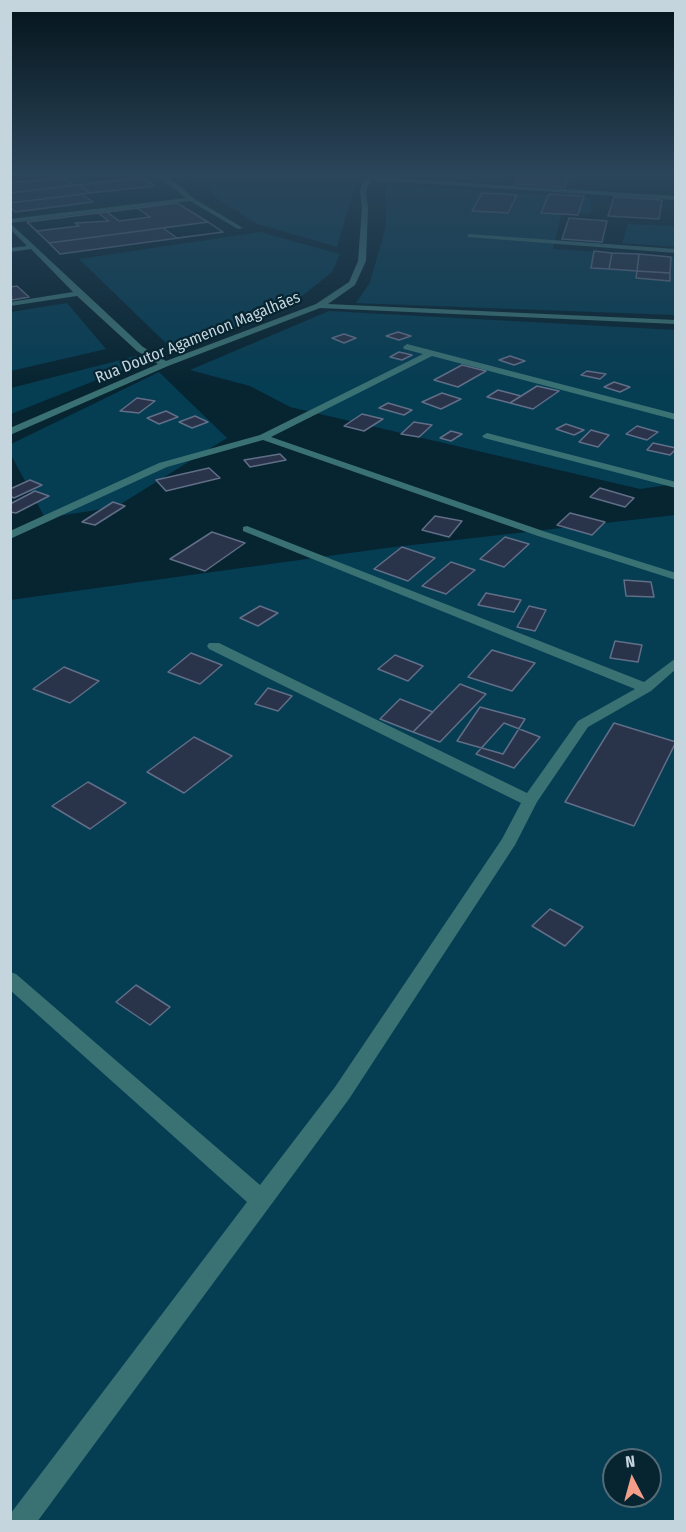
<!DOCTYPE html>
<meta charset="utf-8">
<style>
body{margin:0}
#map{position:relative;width:686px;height:1532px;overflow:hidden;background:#072431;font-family:"Fira Sans Condensed",sans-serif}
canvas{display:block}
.frame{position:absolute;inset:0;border:12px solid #c5d5de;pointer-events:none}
.north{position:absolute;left:602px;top:1448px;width:60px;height:60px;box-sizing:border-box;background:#072431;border:2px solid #536b76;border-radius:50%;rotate:354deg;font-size:16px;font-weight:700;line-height:24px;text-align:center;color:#c5d5de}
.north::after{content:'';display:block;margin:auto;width:21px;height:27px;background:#f49e89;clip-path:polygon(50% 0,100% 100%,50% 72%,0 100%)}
</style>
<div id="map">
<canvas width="686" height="1532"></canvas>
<div class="frame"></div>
<div class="north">N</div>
</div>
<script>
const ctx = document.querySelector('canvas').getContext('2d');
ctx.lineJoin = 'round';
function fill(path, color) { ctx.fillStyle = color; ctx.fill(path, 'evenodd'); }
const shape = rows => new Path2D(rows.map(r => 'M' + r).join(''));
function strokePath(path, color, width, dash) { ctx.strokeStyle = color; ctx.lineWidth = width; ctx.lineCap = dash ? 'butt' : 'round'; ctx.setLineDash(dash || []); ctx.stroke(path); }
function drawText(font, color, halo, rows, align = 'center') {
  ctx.font = font + ' "Fira Sans Condensed",sans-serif'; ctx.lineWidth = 4.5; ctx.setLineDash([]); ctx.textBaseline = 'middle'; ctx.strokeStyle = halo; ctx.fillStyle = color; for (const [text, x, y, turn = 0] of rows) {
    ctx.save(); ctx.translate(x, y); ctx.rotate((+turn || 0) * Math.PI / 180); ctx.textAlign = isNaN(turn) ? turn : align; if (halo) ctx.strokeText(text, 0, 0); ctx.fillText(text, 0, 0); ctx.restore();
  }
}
const green = shape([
 [208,173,359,173,337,247,257,224,218,199,199,178],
 [390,173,505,173,497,182,387,175],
 [385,184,591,198,591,214,562,211,553,249,675,257,675,315,356,303,370,282,386,226],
 [628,224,675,226,675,247,622,243],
 [260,232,340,254,332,272,296,301,241,324,169,346,79,259],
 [67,303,106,349,11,371,11,312],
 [329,311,675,330,675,484,640,489,290,407,250,386,190,370],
 [136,356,142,362,11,414,11,388],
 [159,372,227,438,116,507,45,518,11,455,11,444],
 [675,515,675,1521,11,1521,10,600,386,548],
 [614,1460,650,1460,650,1496,614,1496]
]);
const building = shape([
 [520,173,570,173,565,187,514,184,520,173],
 [64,177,73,185,10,193,10,183,64,177],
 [141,177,155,186,90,193,79,185,141,177],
 [79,185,91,193,10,203,10,193,79,185],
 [482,193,517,195,508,213,472,211,482,193],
 [82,194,93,202,15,212,10,207,10,203,82,194],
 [549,194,584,196,578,215,541,213,549,194],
 [614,197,662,200,659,219,608,216,614,197],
 [177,203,208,222,49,243,27,222,177,203],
 [137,208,150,217,119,221,107,212,137,208],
 [98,213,109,221,75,223,79,226,37,231,27,222,98,213],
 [569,218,607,221,602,242,562,239,569,218],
 [208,222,223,232,60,254,49,243,208,222],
 [208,222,223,232,177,238,163,228,208,222],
 [594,251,612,253,609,269,591,268,594,251],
 [612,253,639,254,637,271,609,269,612,253],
 [639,254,671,257,670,273,637,271,639,254],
 [637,271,670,273,670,281,636,278,637,271],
 [17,286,29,297,12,300,10,287,17,286],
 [398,332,411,336,399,340,386,336,398,332],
 [344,334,356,338,344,343,332,338,344,334],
 [399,352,412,355,402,360,390,357,399,352],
 [510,356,525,361,514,365,499,360,510,356],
 [462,365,486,371,458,387,434,380,462,365],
 [587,371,606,374,600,379,581,375,587,371],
 [614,382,630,387,620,392,604,387,614,382],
 [537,386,559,391,533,409,510,403,537,386],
 [498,390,521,396,510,403,487,397,498,390],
 [442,393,461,399,441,409,422,402,442,393],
 [137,398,155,401,139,413,120,411,137,398],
 [388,403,412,410,404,415,379,408,388,403],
 [166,411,178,417,159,424,147,418,166,411],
 [362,414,383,419,364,431,344,426,362,414],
 [195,416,208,422,192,428,179,422,195,416],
 [414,422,432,425,419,437,401,434,414,422],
 [566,424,584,430,574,435,556,429,566,424],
 [637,426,658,432,647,440,626,434,637,426],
 [591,430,609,435,598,447,579,442,591,430],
 [451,431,462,434,451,441,440,438,451,431],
 [653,443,676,448,676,449,670,455,647,450,653,443],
 [280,454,286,460,250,467,244,460,280,454],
 [209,468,220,478,166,491,156,480,209,468],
 [30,480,42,485,14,498,10,496,10,489,30,480],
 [600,488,634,498,625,507,590,497,600,488],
 [35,491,49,496,16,513,10,512,10,504,35,491],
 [113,502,125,506,95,525,82,522,113,502],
 [570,513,605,522,592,535,557,525,570,513],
 [435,516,462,521,449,537,422,530,435,516],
 [212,532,245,543,205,571,170,559,212,532],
 [505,537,529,544,504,567,480,559,505,537],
 [402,547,435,558,408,581,374,569,402,547],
 [451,562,475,570,446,594,422,586,451,562],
 [624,580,651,582,654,597,626,596,624,580],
 [486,593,521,600,514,612,478,605,486,593],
 [260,606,278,613,258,626,240,618,260,606],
 [529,606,546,610,535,631,517,627,529,606],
 [615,641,642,645,638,662,610,658,615,641],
 [492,650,535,663,512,691,468,677,492,650],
 [191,653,222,665,200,684,168,672,191,653],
 [395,655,423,666,408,681,378,669,395,655],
 [64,667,99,681,70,703,33,689,64,667],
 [460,684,486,694,440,742,413,732,460,684],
 [268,688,292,696,278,711,255,704,268,688],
 [400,699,433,712,413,732,380,719,400,699],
 [480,707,525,719,503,754,457,741,480,707],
 [504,723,540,737,514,768,476,754,504,723],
 [614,723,676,742,634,826,565,802,614,723],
 [194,737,232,756,184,793,147,772,194,737],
 [88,782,126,803,90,829,52,806,88,782],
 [550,909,583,927,565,946,532,926,550,909],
 [136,985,170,1007,150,1025,116,1002,136,985]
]);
const minor = shape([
 [153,173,160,173,179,185,193,198,243,228,238,229,190,201,10,223,10,219,186,198,153,173],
 [372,173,378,173,375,177,676,196,676,200,371,180,366,192,368,208,366,261,355,285,328,304,676,320,676,324,320,308,168,366,10,435,10,428,158,364,137,351,77,296,10,306,10,302,73,292,31,249,10,252,10,248,27,246,10,229,10,223,143,347,166,361,316,304,349,282,358,261,362,208,360,192,362,183,372,173],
 [469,234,676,249,676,253,467,237,469,234],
 [407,344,676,414,676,420,432,356,271,437,546,532,676,573,676,580,538,536,263,440,167,467,10,539,10,531,159,463,260,435,423,354,404,349,403,347,407,344],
 [487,433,676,482,676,488,484,438,482,436,487,433],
 [247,526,644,682,676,658,676,669,651,691,588,727,537,802,515,845,349,1099,37,1522,10,1522,11,1513,247,1202,10,990,10,972,16,974,260,1185,335,1087,502,839,521,803,209,649,207,646,209,643,219,643,527,793,578,721,635,689,243,531,243,527,247,526]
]);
const farStreetnames = [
 ["Rua Doutor Agamenon Magalhães",198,338,-22]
];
fill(green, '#053d53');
fill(building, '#29344a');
strokePath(building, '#616e87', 1.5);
fill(minor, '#3a7173');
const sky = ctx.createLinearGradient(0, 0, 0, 388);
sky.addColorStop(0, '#04141b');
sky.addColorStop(0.45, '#2b455a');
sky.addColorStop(1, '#2b455a00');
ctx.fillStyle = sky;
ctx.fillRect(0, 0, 686, 388);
drawText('16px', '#c5d5de', '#072431', farStreetnames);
</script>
